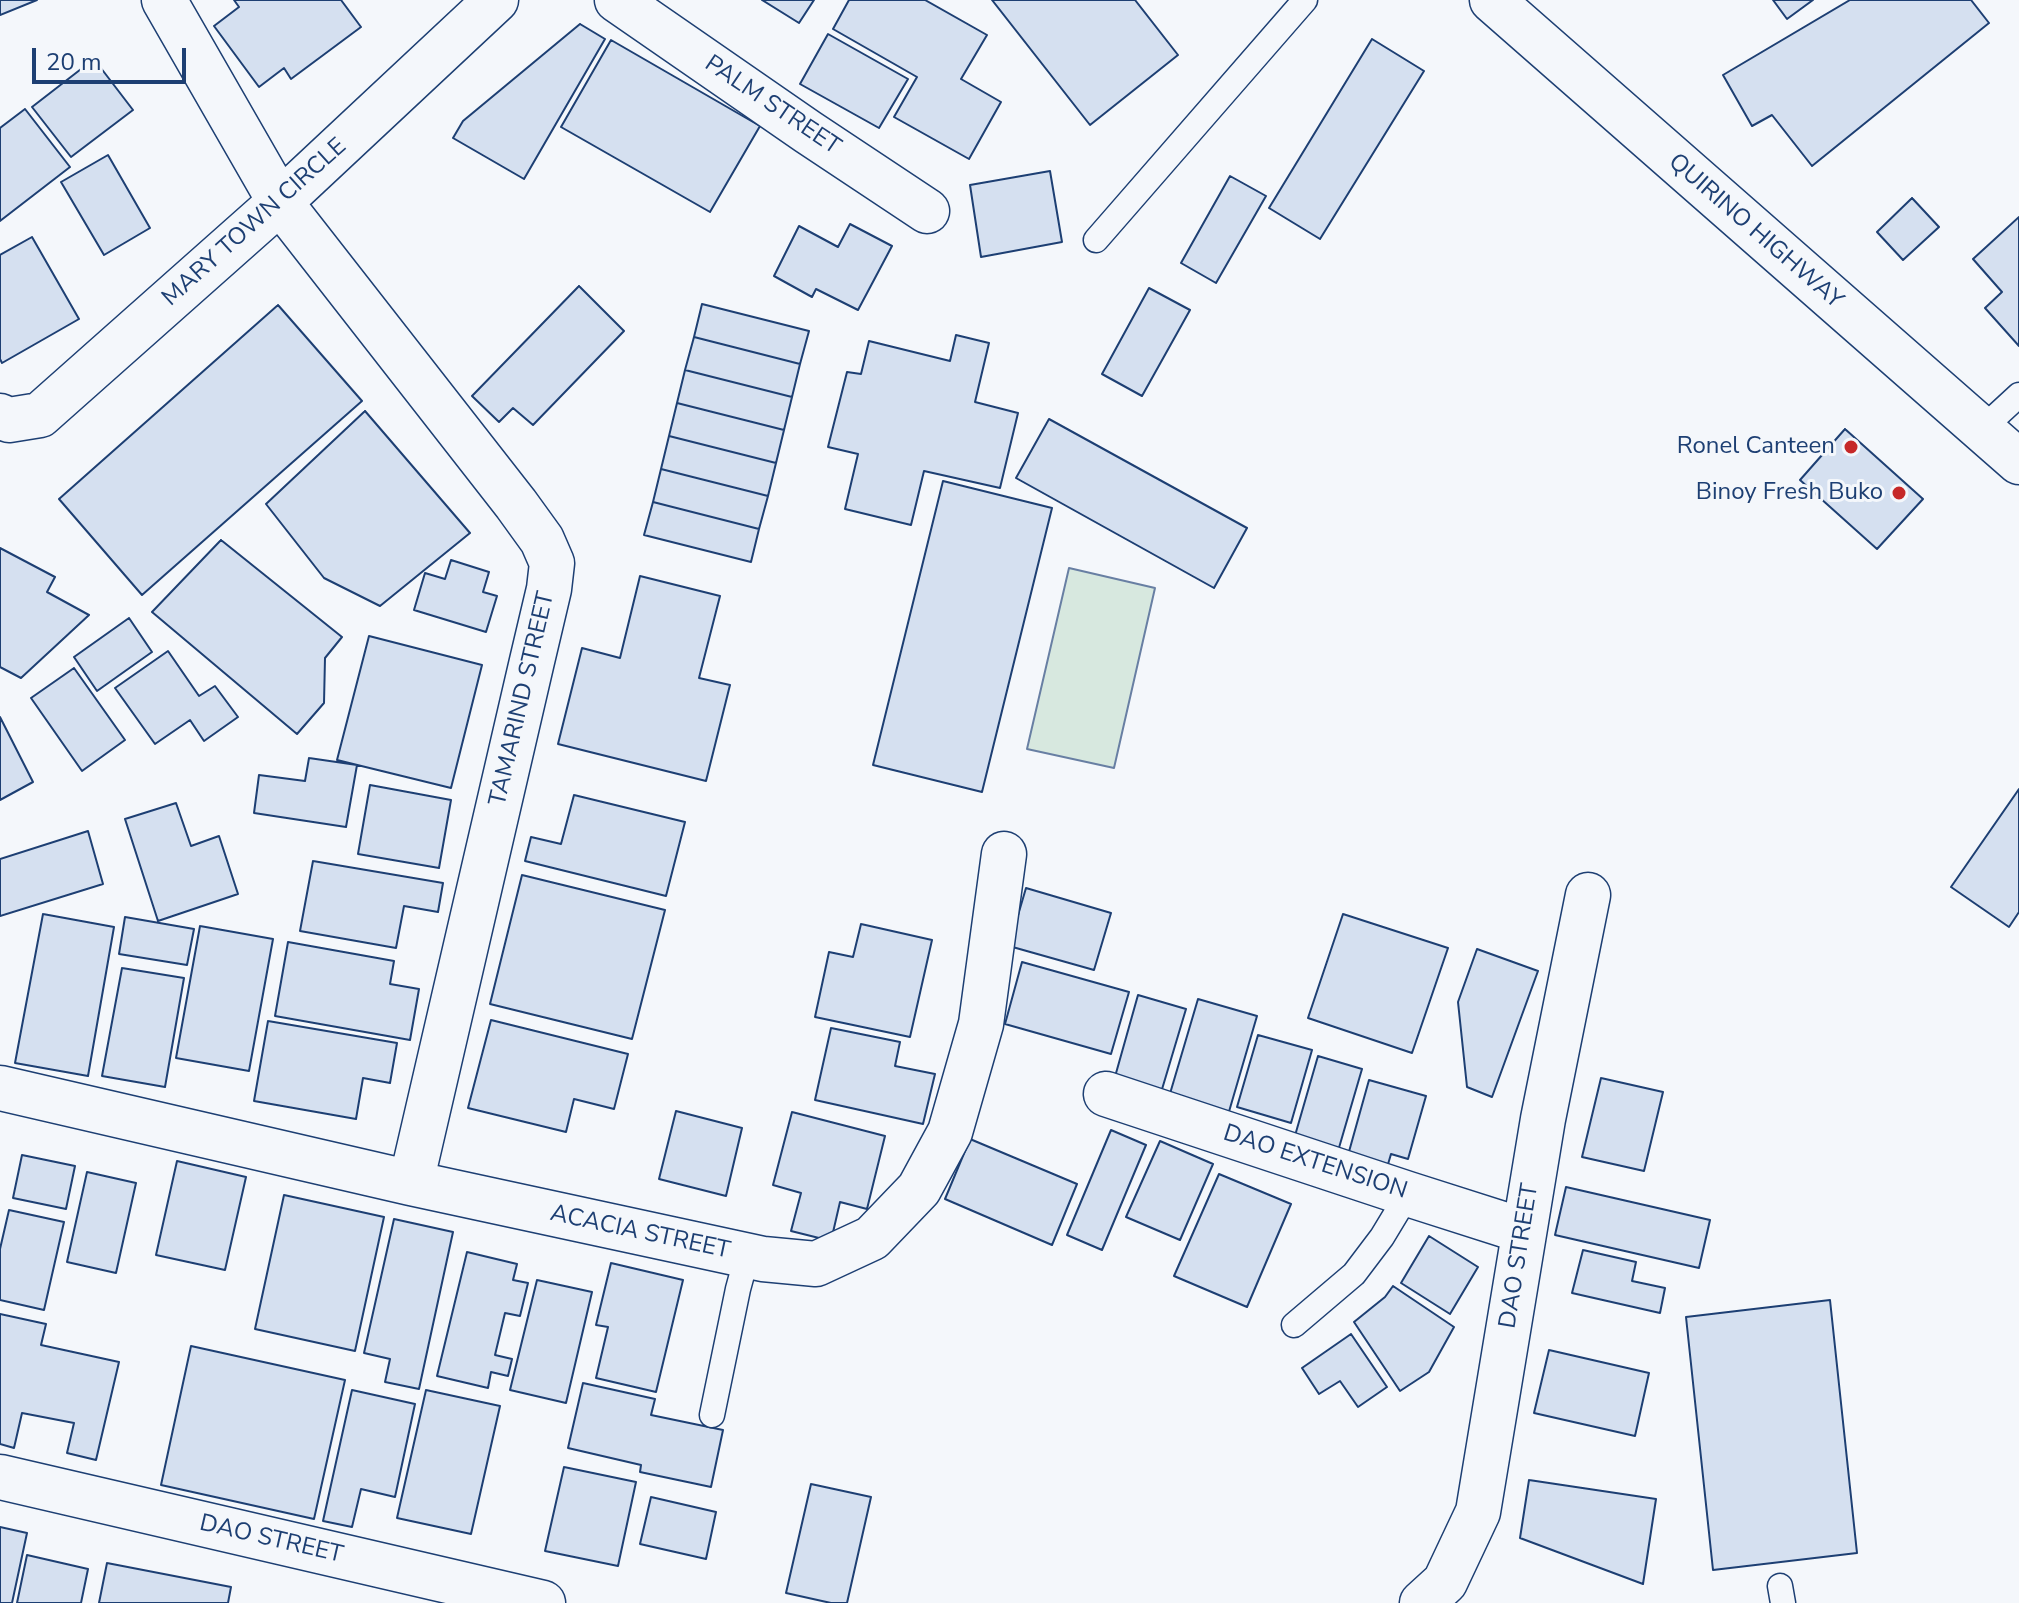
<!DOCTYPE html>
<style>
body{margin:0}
#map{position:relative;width:2019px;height:1603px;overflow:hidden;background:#f4f7fb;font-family:"Nunito Sans",sans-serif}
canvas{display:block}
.scale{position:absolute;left:32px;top:48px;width:154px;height:36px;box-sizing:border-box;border:4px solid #1d3f73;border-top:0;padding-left:10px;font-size:24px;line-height:28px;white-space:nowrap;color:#1d3f73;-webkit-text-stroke:6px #f4f7fb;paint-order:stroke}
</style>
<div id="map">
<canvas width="2019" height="1603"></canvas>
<div class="scale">20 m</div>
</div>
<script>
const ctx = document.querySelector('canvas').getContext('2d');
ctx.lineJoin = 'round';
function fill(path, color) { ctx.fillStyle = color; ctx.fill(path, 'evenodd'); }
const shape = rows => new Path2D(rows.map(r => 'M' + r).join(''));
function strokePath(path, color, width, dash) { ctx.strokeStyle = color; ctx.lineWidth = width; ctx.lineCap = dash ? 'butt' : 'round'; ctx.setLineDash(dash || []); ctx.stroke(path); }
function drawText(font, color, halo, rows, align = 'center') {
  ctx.font = font + ' "Nunito Sans",sans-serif'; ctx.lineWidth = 6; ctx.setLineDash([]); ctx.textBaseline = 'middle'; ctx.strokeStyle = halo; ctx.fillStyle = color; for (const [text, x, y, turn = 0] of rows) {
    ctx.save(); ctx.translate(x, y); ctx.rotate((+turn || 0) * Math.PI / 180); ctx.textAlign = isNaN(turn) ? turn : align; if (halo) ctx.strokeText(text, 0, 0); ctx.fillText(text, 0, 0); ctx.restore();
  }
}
const green = shape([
 [1069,568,1155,588,1114,768,1027,749,1069,568]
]);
const building = shape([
 [0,0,37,0,0,15,0,0],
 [234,0,341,0,361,27,291,79,284,68,259,87,214,26,239,7,234,0],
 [762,0,814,0,799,23,762,0],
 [849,0,925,0,987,35,961,79,1001,102,969,159,894,117,917,77,833,29,849,0],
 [992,0,1135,0,1178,55,1090,125,992,0],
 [1773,0,1813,0,1787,19,1773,0],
 [1850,0,1971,0,1989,23,1812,166,1772,115,1752,126,1723,75,1850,0],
 [580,24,605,39,524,179,453,138,463,121,580,24],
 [828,34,908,79,879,128,800,84,828,34],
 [1372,39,1424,71,1320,239,1269,208,1372,39],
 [611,40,760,126,710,212,561,127,611,40],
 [94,59,133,110,71,157,32,107,94,59],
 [25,109,70,167,0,221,0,128,25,109],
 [108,155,150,228,104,255,61,182,108,155],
 [1050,171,1062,242,981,257,970,185,1050,171],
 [1230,176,1266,196,1216,283,1181,263,1230,176],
 [1912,198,1939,227,1903,260,1877,232,1912,198],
 [2019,217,2019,346,1985,308,2002,292,1973,259,2019,217],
 [850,224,892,246,858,310,816,289,812,297,774,276,799,226,838,247,850,224],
 [32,237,79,319,2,363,0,359,0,255,32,237],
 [579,286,624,331,533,425,513,408,499,422,472,396,579,286],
 [1149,288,1190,310,1142,396,1102,374,1149,288],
 [702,304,809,331,800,364,694,337,702,304],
 [278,305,362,401,142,595,59,499,278,305],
 [956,335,989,343,975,402,1018,413,1000,488,924,471,911,525,845,509,858,454,828,447,847,372,861,374,869,341,950,361,956,335],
 [694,337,800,364,792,397,685,370,694,337],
 [685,370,792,397,784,430,677,403,685,370],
 [677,403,784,430,776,463,669,436,677,403],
 [365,411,470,533,380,606,324,578,266,504,365,411],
 [1049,419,1247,528,1214,588,1016,478,1049,419],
 [1845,429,1923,499,1877,549,1800,480,1845,429],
 [669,436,776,463,768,496,661,469,669,436],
 [661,469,768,496,759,529,653,502,661,469],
 [943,481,1052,508,982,792,873,765,943,481],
 [653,502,759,529,751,562,644,535,653,502],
 [221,540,342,637,325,658,324,703,297,734,152,612,221,540],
 [0,548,55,577,47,592,89,615,21,678,0,667,0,548],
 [451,560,489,572,483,592,497,596,486,632,414,610,425,573,445,579,451,560],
 [640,576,720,596,699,678,730,685,706,781,558,744,582,648,620,658,640,576],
 [129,618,152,652,97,691,74,657,129,618],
 [369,636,482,665,451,788,337,760,369,636],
 [168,651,199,696,215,686,238,717,204,741,190,720,155,744,115,688,168,651],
 [74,668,125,740,82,771,31,698,74,668],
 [0,717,33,782,0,800,0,717],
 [309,758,357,765,346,827,254,813,259,775,305,781,309,758],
 [370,785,451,800,439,868,358,854,370,785],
 [2019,789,2019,912,2009,927,1951,887,2019,789],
 [574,795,685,822,666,896,525,861,531,837,561,844,574,795],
 [176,803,191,846,219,836,238,894,158,921,125,819,176,803],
 [88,831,103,884,0,916,0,859,88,831],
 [313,861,443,883,438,912,404,906,396,948,300,931,313,861],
 [522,875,665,910,632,1039,490,1004,522,875],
 [1026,888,1111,913,1094,970,1009,946,1026,888],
 [43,914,114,927,88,1076,15,1063,43,914],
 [1343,914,1448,948,1412,1053,1308,1018,1343,914],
 [125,917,194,929,187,965,119,954,125,917],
 [861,924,932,940,910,1037,815,1017,829,952,853,957,861,924],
 [200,926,273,939,249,1071,176,1058,200,926],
 [288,942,394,961,390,984,419,989,410,1040,275,1016,288,942],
 [1477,949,1538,971,1492,1097,1467,1087,1458,1002,1477,949],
 [1022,962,1129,992,1111,1054,1005,1024,1022,962],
 [122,968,184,978,165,1087,102,1076,122,968],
 [1138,995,1186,1009,1157,1106,1111,1091,1138,995],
 [1198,999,1257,1016,1228,1115,1169,1097,1198,999],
 [491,1020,628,1054,614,1109,574,1099,566,1132,468,1108,491,1020],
 [268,1021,397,1043,390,1083,363,1078,356,1119,254,1101,268,1021],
 [831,1028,900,1042,895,1066,935,1074,923,1124,815,1100,831,1028],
 [1258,1035,1312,1050,1291,1123,1237,1107,1258,1035],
 [1318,1056,1362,1069,1336,1158,1292,1146,1318,1056],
 [1601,1078,1663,1092,1644,1171,1582,1157,1601,1078],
 [1369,1080,1426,1096,1408,1159,1391,1154,1384,1178,1345,1166,1369,1080],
 [676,1111,742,1128,726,1196,659,1179,676,1111],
 [792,1112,885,1136,867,1209,840,1202,831,1241,791,1231,801,1193,773,1185,792,1112],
 [1111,1130,1146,1145,1102,1250,1067,1235,1111,1130],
 [970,1139,1077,1184,1052,1245,945,1199,970,1139],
 [1160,1141,1213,1164,1180,1240,1126,1217,1160,1141],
 [22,1155,75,1166,66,1209,13,1198,22,1155],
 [177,1161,246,1177,225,1270,156,1255,177,1161],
 [87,1172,136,1183,116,1273,67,1262,87,1172],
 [1219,1174,1291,1204,1247,1307,1174,1276,1219,1174],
 [1566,1187,1710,1220,1699,1268,1555,1235,1566,1187],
 [284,1195,384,1217,355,1351,255,1329,284,1195],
 [9,1210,64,1222,44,1310,0,1300,0,1249,9,1210],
 [394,1219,453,1232,419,1389,385,1382,390,1359,364,1353,394,1219],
 [1429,1236,1478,1267,1450,1314,1401,1283,1429,1236],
 [1583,1250,1636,1262,1632,1281,1665,1288,1660,1313,1572,1293,1583,1250],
 [467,1252,517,1264,513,1280,528,1283,520,1316,505,1313,495,1355,512,1359,508,1376,491,1372,488,1388,437,1376,467,1252],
 [611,1263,683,1280,656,1392,596,1378,608,1327,596,1325,611,1263],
 [537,1280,592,1292,566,1403,510,1390,537,1280],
 [1393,1286,1454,1327,1429,1372,1400,1391,1354,1322,1385,1297,1393,1286],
 [1830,1300,1857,1553,1713,1570,1686,1317,1830,1300],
 [0,1314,46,1324,41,1345,119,1362,96,1460,67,1453,74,1423,22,1413,14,1448,0,1444,0,1314],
 [1351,1334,1387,1387,1358,1407,1340,1381,1319,1394,1302,1368,1351,1334],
 [191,1346,345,1380,314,1519,161,1485,191,1346],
 [1549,1350,1649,1373,1635,1436,1534,1413,1549,1350],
 [583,1383,655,1399,651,1415,723,1430,711,1487,640,1472,641,1465,568,1448,583,1383],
 [352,1390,415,1404,395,1497,361,1489,352,1527,323,1521,352,1390],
 [426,1390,500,1406,471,1534,397,1518,426,1390],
 [564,1467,636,1482,618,1566,545,1551,564,1467],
 [1529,1480,1656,1499,1643,1584,1520,1538,1529,1480],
 [811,1484,871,1497,847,1603,831,1603,786,1593,811,1484],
 [651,1497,716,1512,706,1559,640,1544,651,1497],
 [0,1527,27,1533,12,1603,0,1603,0,1527],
 [27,1555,88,1569,81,1603,17,1603,27,1555],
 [107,1563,231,1587,228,1603,99,1603,107,1563]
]);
const service = shape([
 [1096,240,1305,0],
 [1981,430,2019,395],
 [1294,1325,1354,1274,1382,1237,1408,1194],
 [712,1415,738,1289,747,1256],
 [1780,1586,1783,1603]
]);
const minor = shape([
 [164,0,280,202,516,504,542,540,552,563,549,589,532,661,411,1183],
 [617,0,808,132,927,211],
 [0,416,9,420,40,415,280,202,496,0],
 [0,1088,411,1183,763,1259,816,1264,872,1238,919,1189,950,1132,981,1024,1004,854],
 [1106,1094,1408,1194,1524,1231],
 [0,1477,543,1603],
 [1422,1603,1445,1582,1478,1512,1543,1119,1588,895]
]);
const primary = shape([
 [1492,0,2019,462]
]);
const markers = [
 [1851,447,8,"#c62828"],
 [1899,493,8,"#c62828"]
];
const streetNames = [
 ["PALM STREET",772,106,34],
 ["MARY TOWN CIRCLE",255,223,-42],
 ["QUIRINO HIGHWAY",1755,232,41],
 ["TAMARIND STREET",523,699,-77],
 ["DAO EXTENSION",1315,1163,18],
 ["ACACIA STREET",640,1233,12],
 ["DAO STREET",1520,1256,-81],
 ["DAO STREET",271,1540,13]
];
const poiNames = [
 ["Ronel Canteen",1835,447],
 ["Binoy Fresh Buko",1883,493]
];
fill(green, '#d7e8df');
strokePath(green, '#687fa3', 2);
fill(building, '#d5e0f0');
strokePath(building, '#1d3f73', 2);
strokePath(service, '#1d3f73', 27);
strokePath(minor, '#1d3f73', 47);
strokePath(primary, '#1d3f73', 47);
strokePath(service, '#f4f7fb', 24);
strokePath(minor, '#f4f7fb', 44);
strokePath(primary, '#f4f7fb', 44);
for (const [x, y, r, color] of markers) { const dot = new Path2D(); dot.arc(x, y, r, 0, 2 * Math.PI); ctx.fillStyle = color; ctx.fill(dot); strokePath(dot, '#f4f7fb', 3); }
drawText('24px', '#1d3f73', '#f4f7fb', streetNames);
drawText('24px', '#1d3f73', '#f4f7fb', poiNames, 'right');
</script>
